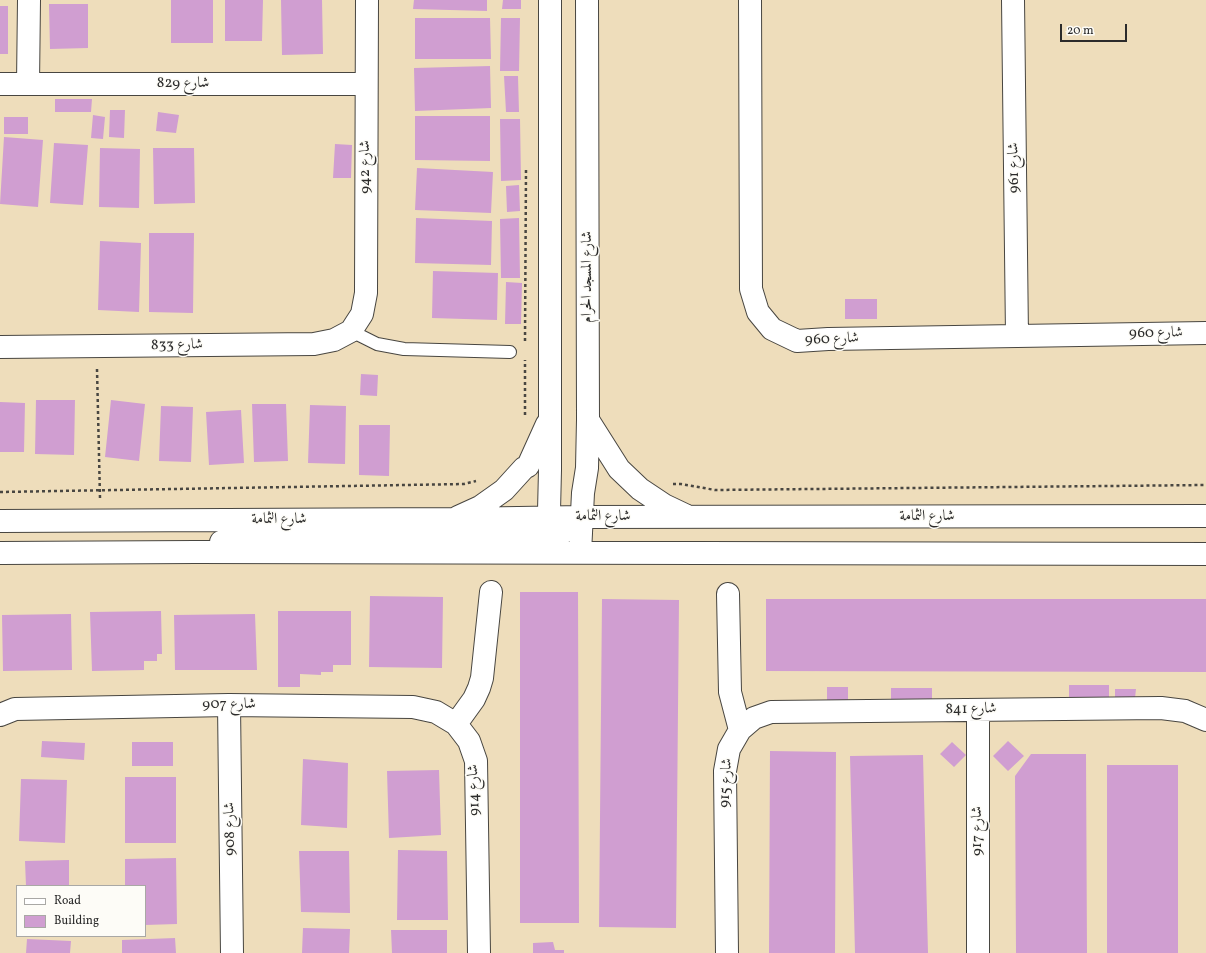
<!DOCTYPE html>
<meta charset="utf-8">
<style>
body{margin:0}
#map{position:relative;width:1206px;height:953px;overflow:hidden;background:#edb;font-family:Vollkorn,serif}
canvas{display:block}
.legend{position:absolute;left:16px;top:885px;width:130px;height:52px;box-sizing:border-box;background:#fdfcf7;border:1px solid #a9a8a5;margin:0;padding:5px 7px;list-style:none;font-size:12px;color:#2b2b2b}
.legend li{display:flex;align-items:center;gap:8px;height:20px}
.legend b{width:20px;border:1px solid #a9a8a5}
.scale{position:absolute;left:1060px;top:24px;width:67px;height:18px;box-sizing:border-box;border:2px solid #2b2b2b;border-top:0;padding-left:5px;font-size:12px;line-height:14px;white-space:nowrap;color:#2b2b2b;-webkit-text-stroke:3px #fdfcf7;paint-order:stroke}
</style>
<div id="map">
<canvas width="1206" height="953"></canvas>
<ul class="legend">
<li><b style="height:5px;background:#fff"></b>Road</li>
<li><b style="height:11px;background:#d09ed1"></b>Building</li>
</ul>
<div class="scale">20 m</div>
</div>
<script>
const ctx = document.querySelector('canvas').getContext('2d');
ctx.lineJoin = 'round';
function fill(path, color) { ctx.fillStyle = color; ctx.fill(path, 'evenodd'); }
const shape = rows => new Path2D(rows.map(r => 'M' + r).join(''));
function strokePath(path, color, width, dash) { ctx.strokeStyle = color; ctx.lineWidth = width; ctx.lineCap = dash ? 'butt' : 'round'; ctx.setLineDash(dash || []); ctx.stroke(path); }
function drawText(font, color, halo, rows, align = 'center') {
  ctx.font = font + ' Vollkorn,Amiri,serif'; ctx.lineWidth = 3; ctx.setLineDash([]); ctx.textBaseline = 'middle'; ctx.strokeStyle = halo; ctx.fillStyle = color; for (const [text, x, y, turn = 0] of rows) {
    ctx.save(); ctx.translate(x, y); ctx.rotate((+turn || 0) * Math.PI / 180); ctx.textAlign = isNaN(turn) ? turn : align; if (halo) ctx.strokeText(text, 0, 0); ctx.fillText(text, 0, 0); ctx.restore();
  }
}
const building = shape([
 [171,0,213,0,213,43,171,43],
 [225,0,263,0,262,41,225,41],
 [281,0,322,0,323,54,282,55],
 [414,0,487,0,487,11,413,9],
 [503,0,521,0,521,9,502,9],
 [49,4,88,4,88,48,50,49],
 [0,6,8,6,8,54,0,54],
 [415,18,490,18,491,59,415,59],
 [501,18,520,18,519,71,500,71],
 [490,66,491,108,415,111,414,68],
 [504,76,518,76,519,112,506,112],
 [55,99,92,99,91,112,55,112],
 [110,110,125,110,124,138,109,137],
 [158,112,179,115,176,133,156,131],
 [93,115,105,117,103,139,91,138],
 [415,116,490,116,490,161,415,160],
 [4,117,28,117,28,134,4,134],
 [500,119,520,119,521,180,501,181],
 [4,137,43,140,38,207,0,204],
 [54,143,88,145,83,205,50,203],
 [335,144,352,145,351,178,333,178],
 [100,148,140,149,139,208,99,207],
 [153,148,194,148,195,203,154,204],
 [417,168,493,172,491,213,415,210],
 [519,185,520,211,507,212,506,186],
 [416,218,492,221,491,265,415,263],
 [519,218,520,278,501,278,500,219],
 [149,233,194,233,193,313,149,312],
 [100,241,141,243,139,312,98,310],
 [433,271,498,273,497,320,432,318],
 [506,282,522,283,521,324,505,324],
 [845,299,877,299,877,319,845,319],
 [361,374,378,375,377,396,360,395],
 [36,400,75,400,74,455,35,454],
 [111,400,145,404,139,461,105,457],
 [0,402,25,403,24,452,0,452],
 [252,404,286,404,288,461,254,462],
 [310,405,346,406,345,464,308,463],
 [161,406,193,407,191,462,159,461],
 [241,410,244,463,209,465,206,412],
 [359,425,390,425,389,476,359,475],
 [520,592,578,592,579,923,520,923],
 [370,596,443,597,442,668,369,667],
 [602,599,679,600,676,928,599,927],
 [766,599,1206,599,1206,672,766,671],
 [161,611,162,654,157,654,157,661,144,661,144,670,92,671,90,612],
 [278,611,351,611,351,665,333,665,333,672,321,672,321,675,300,674,300,687,278,687],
 [71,614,72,670,3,671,2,615],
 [255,614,257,670,175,670,174,615],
 [1069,685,1109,685,1109,700,1069,700],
 [827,687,848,687,848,701,827,701],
 [891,688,932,688,932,700,891,700],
 [1115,689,1136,689,1135,698,1115,698],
 [42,741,85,743,84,760,41,757],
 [1008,741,1024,756,1008,771,993,756],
 [132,742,173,742,173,766,132,766],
 [952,742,966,755,954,767,940,754],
 [770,751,836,752,835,953,769,953],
 [1031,754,1086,754,1087,953,1016,953,1015,776],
 [923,755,928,953,855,953,850,756],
 [303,759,348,763,347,828,301,825],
 [1107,765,1178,765,1178,953,1107,953],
 [439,770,441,835,389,838,387,771],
 [125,777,176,777,176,843,125,843],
 [21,779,67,780,65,843,19,841],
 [398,850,447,851,448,920,397,920],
 [299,851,349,851,350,913,301,912],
 [176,858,177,924,145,925,145,886,125,886,125,859],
 [69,860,69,886,26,886,25,861],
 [303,928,350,929,349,953,302,953],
 [391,930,447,930,447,953,392,953],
 [175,938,176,953,122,953,122,940],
 [27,939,71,941,70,953,26,953],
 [553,942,555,950,564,950,564,953,533,953,533,943]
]);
const path = shape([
 [525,341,526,170],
 [97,369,100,498],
 [525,415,525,360],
 [673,484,681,484,715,490,1206,485],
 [0,492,464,484,476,481]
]);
const service = shape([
 [351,331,377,344,404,349,510,352]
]);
const minor = shape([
 [750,0,751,289,758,312,772,329,797,341,828,339,1206,333],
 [1013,0,1017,336],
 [0,84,366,84],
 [28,84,29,0],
 [0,347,314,344,334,340,351,331,362,314,366,293,367,0],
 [728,594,730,692,740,730],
 [229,705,232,953],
 [0,715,15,709,229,705,413,707,436,712,456,724,469,741,476,761,479,953],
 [456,724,474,699,479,688,482,678,491,592],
 [727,953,725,771,729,749,740,730,754,718,771,712,1161,708,1185,711,1206,720],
 [978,953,978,710]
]);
const tertiary = shape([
 [588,420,619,469,640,489,664,505,685,515],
 [458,517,480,507,504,490,524,468,528,466,547,424],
 [0,521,454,519,582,517,1206,516],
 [221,542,240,537,259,536,514,537,557,534,563,532],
 [548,552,550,470,550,0],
 [0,553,196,552,1206,554],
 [580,553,583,493,587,468,588,420,587,0]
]);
const streetNames = [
 ["شارع 829",183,84],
 ["شارع 942",366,167,-90],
 ["شارع 961",1015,168,-91],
 ["شارع المسجد الحرام",588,277,-90],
 ["شارع 960",1156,334,-1],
 ["شارع 960",832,340,-2],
 ["شارع 833",177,346,-1],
 ["شارع الثمامة",603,517],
 ["شارع الثمامة",927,517],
 ["شارع الثمامة",279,520],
 ["شارع 907",229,705],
 ["شارع 841",971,710,-1],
 ["شارع 915",727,783,-87],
 ["شارع 914",475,790,-92],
 ["شارع 908",231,829,-91],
 ["شارع 917",978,831,-90]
];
fill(building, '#d09ed1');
strokePath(service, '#484641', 14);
strokePath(minor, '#484641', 24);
strokePath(tertiary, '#484641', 24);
strokePath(path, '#484641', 2.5, [3, 3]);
strokePath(service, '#fff', 12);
strokePath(minor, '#fff', 22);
strokePath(tertiary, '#fff', 22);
drawText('15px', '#2b2b2b', '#fdfcf7', streetNames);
</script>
